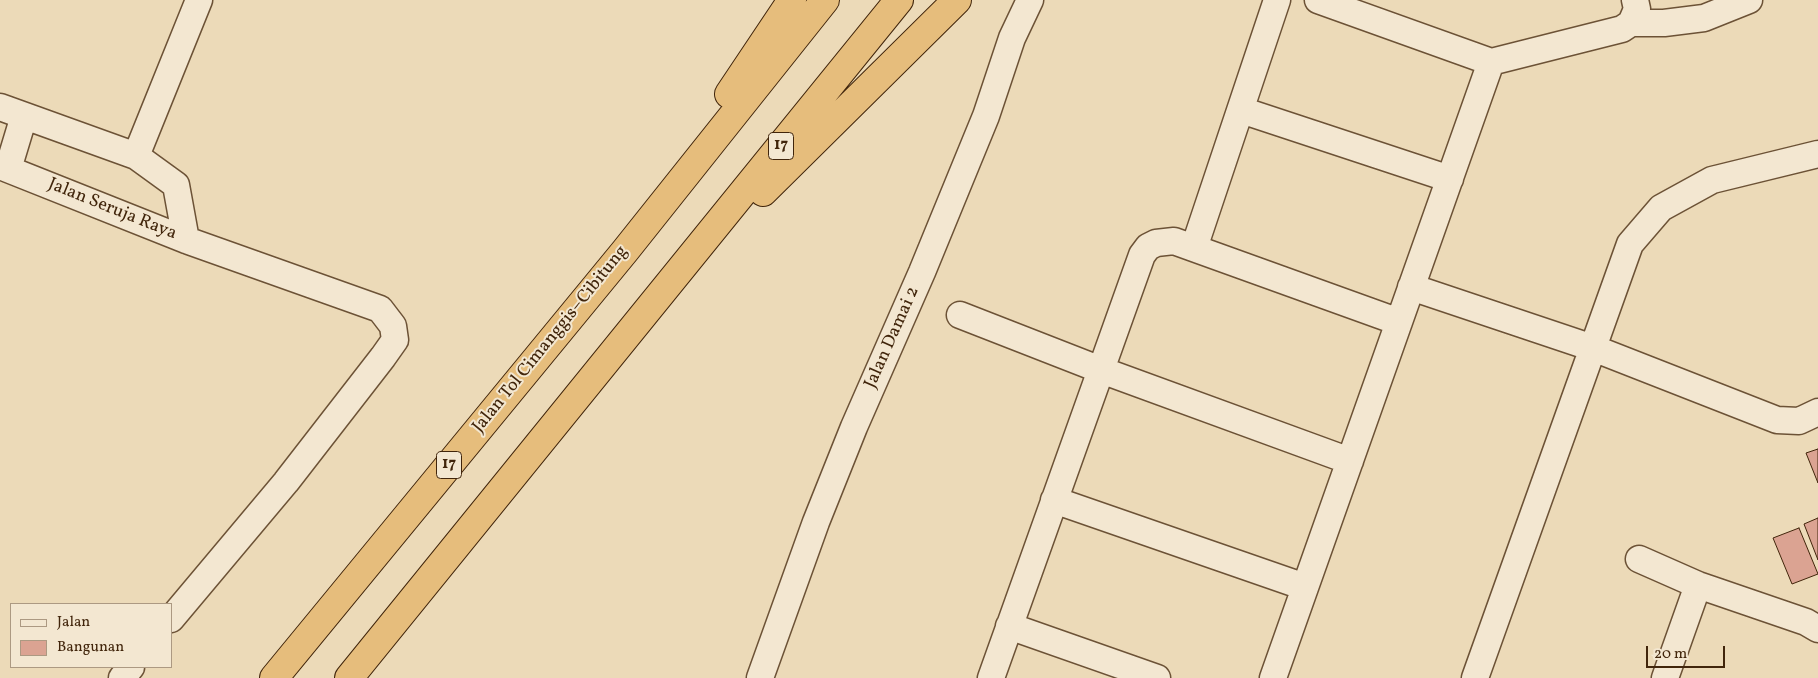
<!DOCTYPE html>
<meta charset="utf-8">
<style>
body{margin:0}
#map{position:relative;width:1818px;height:678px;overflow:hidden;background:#ecdab8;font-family:Vollkorn,serif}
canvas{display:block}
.legend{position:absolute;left:10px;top:603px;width:162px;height:65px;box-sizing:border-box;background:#f3e7d1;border:1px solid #ac9982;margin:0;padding:6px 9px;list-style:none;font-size:15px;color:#41250b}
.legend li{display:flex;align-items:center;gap:10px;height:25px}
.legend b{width:25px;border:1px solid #ac9982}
.scale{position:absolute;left:1646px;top:646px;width:79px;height:22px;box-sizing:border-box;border:2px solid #41250b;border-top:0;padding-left:6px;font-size:15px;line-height:18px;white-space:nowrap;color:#41250b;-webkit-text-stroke:4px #f3e7d1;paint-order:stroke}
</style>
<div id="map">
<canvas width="1818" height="678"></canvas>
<ul class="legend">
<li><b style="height:6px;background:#f3e7d1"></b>Jalan</li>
<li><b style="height:14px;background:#dba392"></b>Bangunan</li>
</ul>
<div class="scale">20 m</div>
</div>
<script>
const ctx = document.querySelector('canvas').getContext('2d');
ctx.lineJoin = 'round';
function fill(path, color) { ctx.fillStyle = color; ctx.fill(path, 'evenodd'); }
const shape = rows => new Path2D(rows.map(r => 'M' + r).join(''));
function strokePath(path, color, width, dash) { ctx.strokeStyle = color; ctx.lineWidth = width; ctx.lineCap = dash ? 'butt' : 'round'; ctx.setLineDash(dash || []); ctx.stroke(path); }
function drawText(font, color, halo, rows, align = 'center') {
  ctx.font = font + ' Vollkorn,serif'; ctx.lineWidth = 4; ctx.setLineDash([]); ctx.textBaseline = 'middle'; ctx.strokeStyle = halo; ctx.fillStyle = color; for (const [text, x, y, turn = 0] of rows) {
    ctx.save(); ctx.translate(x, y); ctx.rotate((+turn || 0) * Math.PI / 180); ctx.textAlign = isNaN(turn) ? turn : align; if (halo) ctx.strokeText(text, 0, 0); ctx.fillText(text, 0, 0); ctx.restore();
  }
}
const building = shape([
 [1818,449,1818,483,1806,453,1818,449],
 [1818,518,1818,560,1804,524,1818,518],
 [1799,528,1818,574,1792,584,1773,538,1799,528]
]);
const minor = shape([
 [1318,0,1491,62,1622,29,1631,23,1637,9,1635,0],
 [1631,23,1664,23,1704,18,1749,0],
 [0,107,136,156,176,185,186,240],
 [1241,110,1450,179],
 [136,156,199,0],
 [0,166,186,240,380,309,393,326,395,340,383,357,286,482,171,619],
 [8,169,24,116],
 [1194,248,1277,0],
 [1411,287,1593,348,1777,420,1799,421,1818,412],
 [960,315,1101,370,1350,461],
 [1054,500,1305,587],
 [1639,559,1698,585,1806,622,1818,629],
 [1009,626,1157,678],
 [122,678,131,667],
 [760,678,816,522,854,427,922,272,986,116,1012,38,1030,0],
 [991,678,1142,255,1148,247,1156,243,1174,241,1399,322],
 [1273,678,1491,62],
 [1475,678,1630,244,1661,208,1712,180,1818,154],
 [1665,678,1698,585]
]);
const motorway = shape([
 [729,94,792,0],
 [763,192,957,0],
 [274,678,625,251,825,0],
 [349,678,899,0]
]);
const shields = [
 [781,146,25],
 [449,465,25]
];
const shieldNames = [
 ["17",781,146],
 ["17",449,465]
];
const streetNames = [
 ["Jalan Seruja Raya",112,210,22],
 ["Jalan Damai 2",893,338,-66],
 ["Jalan Tol Cimanggis–Cibitung",551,340,-51]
];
fill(building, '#dba392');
strokePath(building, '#41250b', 1);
strokePath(minor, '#6c5236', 29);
strokePath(motorway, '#41250b', 30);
strokePath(minor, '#f3e7d1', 26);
strokePath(motorway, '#e6bd7c', 28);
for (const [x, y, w] of shields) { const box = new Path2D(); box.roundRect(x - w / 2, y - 13.5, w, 27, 4); ctx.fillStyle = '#f3e7d1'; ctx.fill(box); strokePath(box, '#41250b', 1); }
drawText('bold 16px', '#41250b', null, shieldNames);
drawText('18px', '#41250b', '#f3e7d1', streetNames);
</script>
